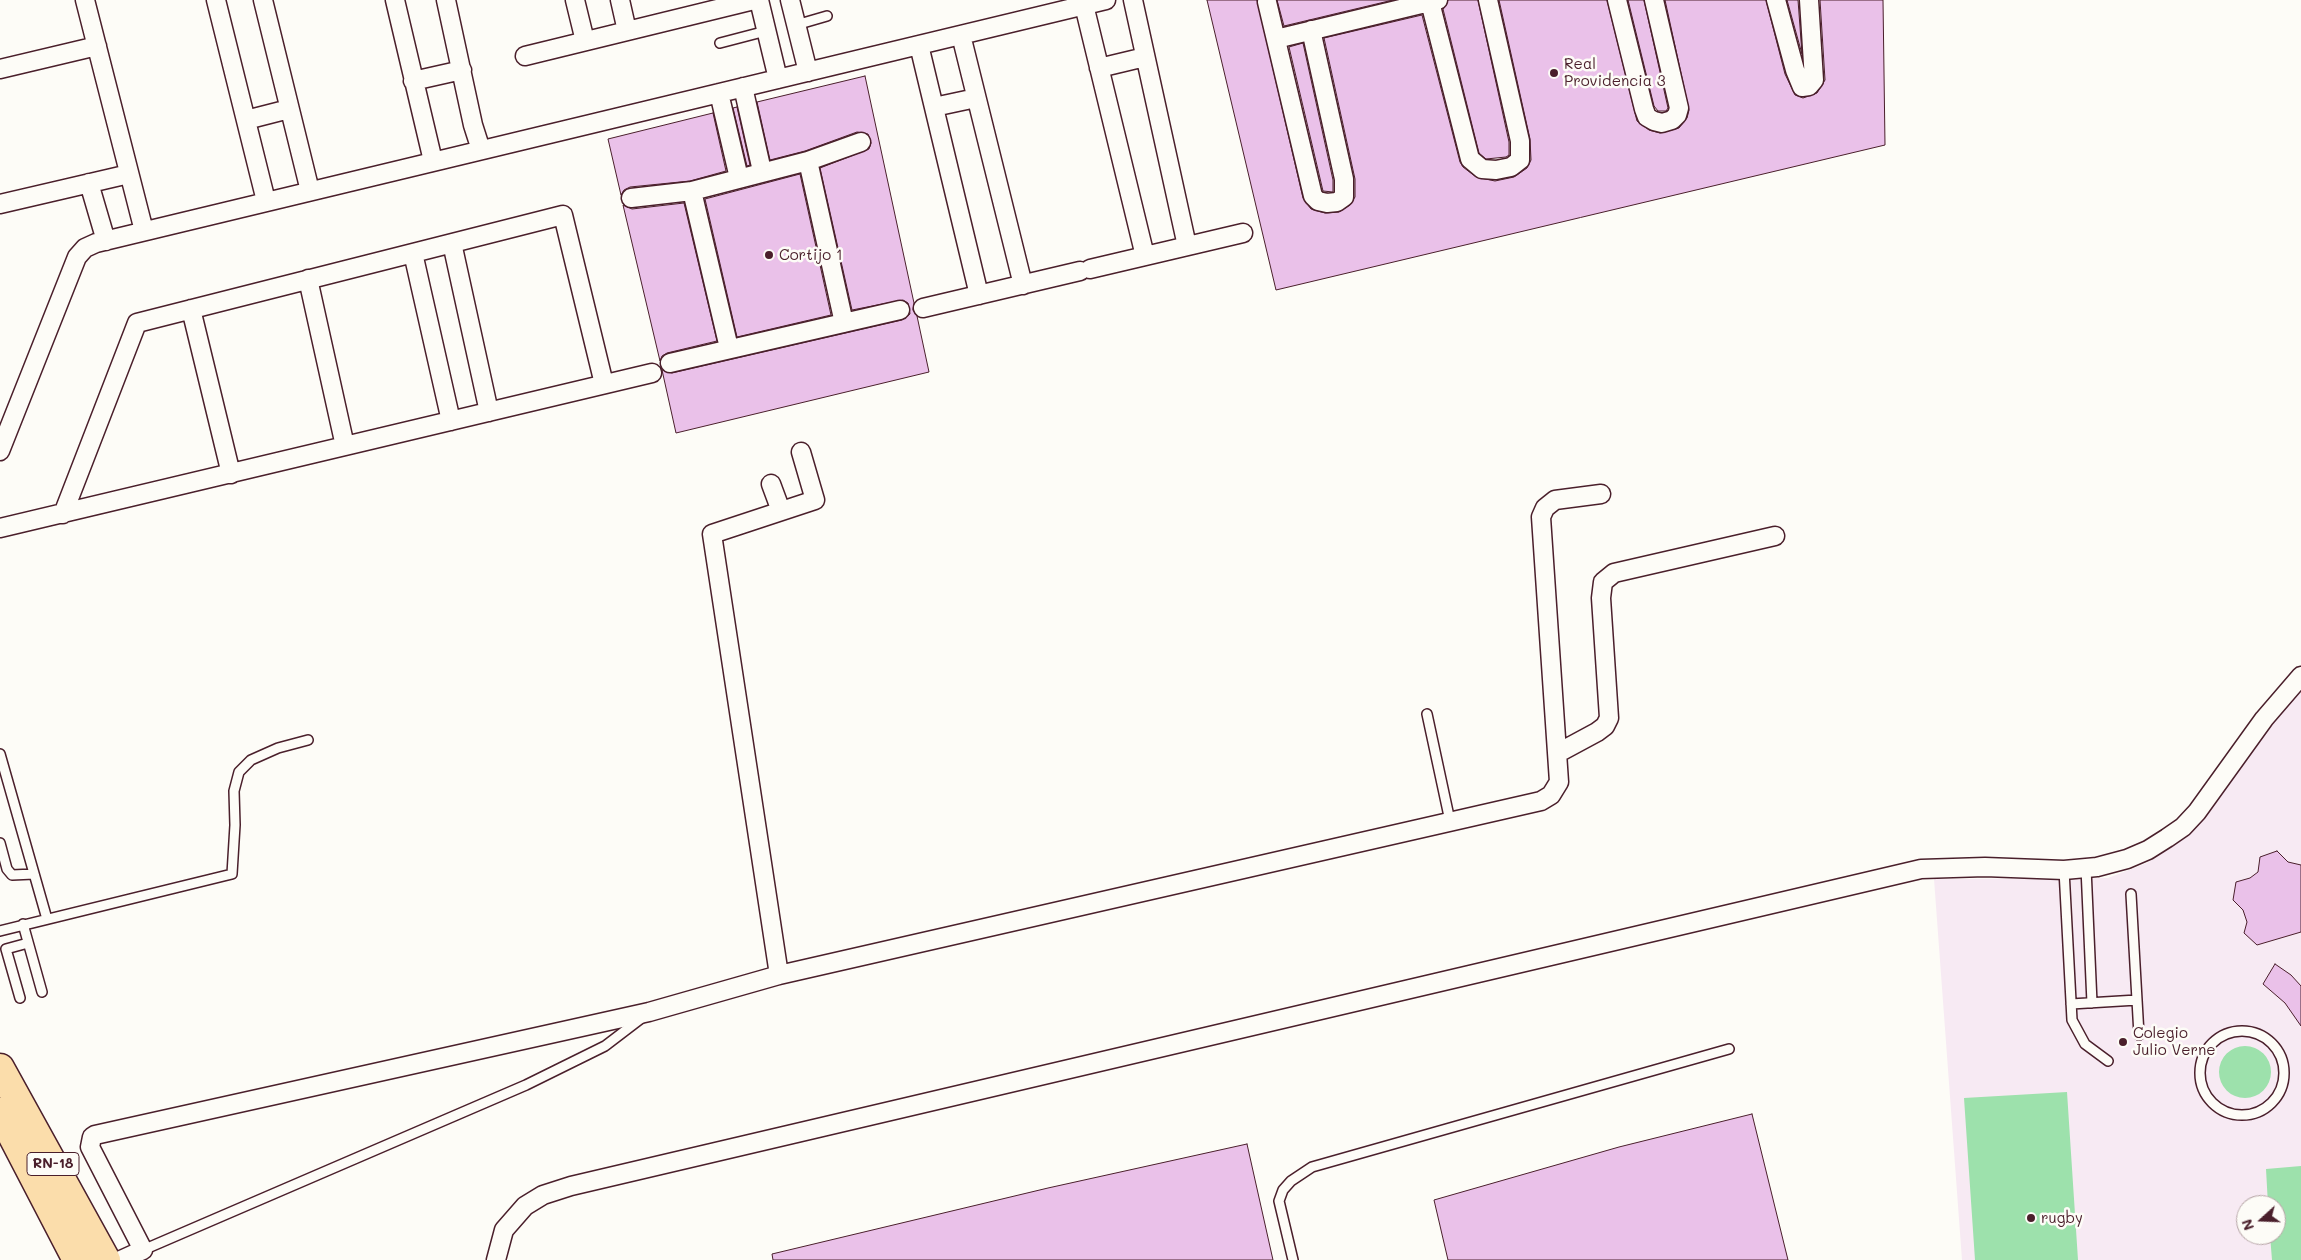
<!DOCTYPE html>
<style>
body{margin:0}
#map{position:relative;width:2301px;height:1260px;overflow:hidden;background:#fdfcf7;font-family:Mali,sans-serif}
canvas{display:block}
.north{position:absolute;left:2236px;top:1195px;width:50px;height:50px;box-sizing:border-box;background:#fdfcf7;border:1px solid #b5a4a5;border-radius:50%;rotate:250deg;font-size:14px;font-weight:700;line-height:20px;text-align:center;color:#4a1f2b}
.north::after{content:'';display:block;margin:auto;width:18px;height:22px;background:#4a1f2b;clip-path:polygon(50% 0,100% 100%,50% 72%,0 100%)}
</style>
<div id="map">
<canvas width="2301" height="1260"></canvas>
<div class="north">N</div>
</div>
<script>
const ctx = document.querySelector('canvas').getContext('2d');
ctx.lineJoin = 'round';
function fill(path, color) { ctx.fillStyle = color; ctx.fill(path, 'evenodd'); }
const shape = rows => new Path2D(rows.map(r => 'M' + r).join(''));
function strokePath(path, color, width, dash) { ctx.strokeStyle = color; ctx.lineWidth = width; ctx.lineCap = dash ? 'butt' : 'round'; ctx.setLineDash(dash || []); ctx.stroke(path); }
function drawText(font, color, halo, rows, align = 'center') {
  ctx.font = font + ' Mali,sans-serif'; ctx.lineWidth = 5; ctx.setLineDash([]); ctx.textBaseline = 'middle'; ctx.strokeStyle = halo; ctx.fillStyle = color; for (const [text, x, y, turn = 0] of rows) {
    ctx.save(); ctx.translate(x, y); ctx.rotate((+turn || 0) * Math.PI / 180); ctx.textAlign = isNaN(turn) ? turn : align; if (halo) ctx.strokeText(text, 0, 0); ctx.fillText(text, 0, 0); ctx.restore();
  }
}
const built = shape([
 [2301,687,2301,1260,1962,1260,1934,879,2108,878,2147,863,2185,838,2266,728],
 [2246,1205,2276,1205,2276,1235,2246,1235]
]);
const green = shape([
 '2219 1072a26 26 0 1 1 52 0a26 26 0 1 1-52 0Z',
 [2067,1092,2078,1260,1975,1260,1964,1098],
 [2301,1166,2301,1260,2272,1260,2270,1235,2276,1235,2276,1205,2268,1205,2266,1169]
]);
const building = shape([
 [1207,0,1257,0,1303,198,1311,209,1325,213,1339,212,1350,205,1355,197,1355,179,1324,38,1422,15,1460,162,1463,167,1476,177,1495,181,1514,177,1527,168,1531,160,1530,139,1499,0,1607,0,1637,121,1649,130,1660,133,1679,128,1687,118,1689,110,1665,0,1766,0,1785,74,1795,95,1803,98,1817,93,1825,80,1820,0,1883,0,1885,145,1276,290,1207,0],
 [1277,0,1393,0,1284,26,1277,0],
 [1448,0,1478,0,1509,142,1509,155,1506,157,1486,159,1479,153,1443,9,1448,0],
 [1628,0,1644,0,1668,108,1666,111,1658,111,1654,106,1628,0],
 [1787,0,1798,0,1802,54,1787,0],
 [1303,43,1333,180,1333,192,1323,191,1289,47,1303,43],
 [865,76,914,303,913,310,917,316,929,372,676,433,662,370,672,373,902,320,910,314,908,303,903,300,852,310,820,168,869,149,871,143,868,134,857,132,805,151,770,160,757,102,865,76],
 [737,107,750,165,747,166,733,108,737,107],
 [713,113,726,171,690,181,630,187,624,190,621,195,608,139,713,113],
 [800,174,831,315,737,337,705,199,800,174],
 [684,203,717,341,667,353,662,356,660,361,623,205,632,209,684,203],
 [2277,851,2288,862,2301,865,2301,932,2257,945,2244,933,2247,922,2243,910,2233,900,2236,882,2250,878,2258,872,2260,857,2277,851],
 [2275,964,2291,975,2301,986,2301,1026,2285,1003,2263,984,2275,964],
 [1752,1114,1788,1260,1448,1260,1434,1200,1619,1147,1752,1114],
 [1247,1144,1273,1260,773,1260,772,1254,1048,1188,1247,1144]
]);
const lane = shape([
 [796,25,827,16],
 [720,43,766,31],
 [1427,714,1450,821],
 [0,754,47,919],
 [0,843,7,869,12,875,34,874],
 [2086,868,2092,1003],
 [2064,870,2072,1020,2085,1044,2108,1061],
 [2131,894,2137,1000],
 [23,924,42,992],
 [0,931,232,874,235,825,234,791,239,772,251,760,278,748,308,740],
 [20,998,6,949,28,943],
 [2071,1004,2137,1000,2139,1035],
 '2200 1073a42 42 0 1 1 84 0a42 42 0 1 1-84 0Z',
 [143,1250,526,1085,605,1046,643,1017],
 [1293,1260,1279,1201,1283,1190,1291,1181,1312,1167,1729,1049]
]);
const street = shape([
 [85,0,144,231],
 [216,0,266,201],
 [263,0,310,191],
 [395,0,433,161],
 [446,0,473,125,481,150],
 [575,0,585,41],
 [620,0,627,31],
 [759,0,778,79],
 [790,0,808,72],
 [1133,0,1187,246],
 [1617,0,1644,109,1647,117,1654,121,1662,123,1672,120,1677,115,1679,108,1654,0],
 [1776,0,1795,70,1802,87,1809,86,1814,80,1809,0],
 [1267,2,1313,196,1318,201,1327,203,1337,202,1344,197,1344,179,1311,30],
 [1430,2,1470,159,1482,169,1496,170,1511,167,1520,160,1520,141,1488,0],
 [1084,5,1145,256],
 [961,35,1023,285],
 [1276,39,1438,0],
 [919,45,979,295],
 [525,56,754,0],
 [1099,68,1145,57],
 [0,69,97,46],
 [413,81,462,70],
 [743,87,762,171],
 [719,93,739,178],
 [934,107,976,98],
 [246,120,289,109],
 [808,161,844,323],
 [89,183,106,241],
 [692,191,729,348],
 [631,198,692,191,808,161,861,142],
 [0,204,129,174],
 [452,243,489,412],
 [413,253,451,421],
 [1090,269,1243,233],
 [308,279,345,446],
 [923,308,1080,271],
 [191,309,231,474],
 [670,363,900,310],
 [0,451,77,257,85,248,96,243,1106,0],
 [771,484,781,511],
 [63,514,137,323,563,215,604,384],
 [0,528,652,373],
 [1558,753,1597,732,1605,726,1609,718,1601,598,1603,582,1614,573,1775,536],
 [779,975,712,534,815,500,801,452],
 [121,1260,143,1250,90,1147,92,1137,95,1135,649,1012,779,975,1541,801,1551,795,1559,782,1541,517,1545,508,1555,500,1601,494],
 [496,1260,504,1230,525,1206,543,1195,571,1186,1921,869,1985,867,2064,870,2097,867,2127,859,2148,850,2167,838,2183,827,2197,812,2264,719,2301,676]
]);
const primary = shape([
 [0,1068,106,1260],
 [0,1112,77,1260]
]);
const markers = [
 [1554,73,5,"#4a1f2b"],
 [769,255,5,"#4a1f2b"],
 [2123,1042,5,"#4a1f2b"],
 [2031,1218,5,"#4a1f2b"]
];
const shields = [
 [53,1164,52]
];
const shieldNames = [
 ["RN-18",53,1164]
];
const poiNames = [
 ["Real",1564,64],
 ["Providencia 3",1564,81],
 ["Cortijo 1",779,255],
 ["Colegio",2133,1033],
 ["Julio Verne",2133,1050],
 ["rugby",2041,1218]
];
fill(built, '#f7eaf3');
fill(green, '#9de1ac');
fill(building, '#eac1e9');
strokePath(building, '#4a1f2b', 1);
strokePath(lane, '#4a1f2b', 12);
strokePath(street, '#4a1f2b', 21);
strokePath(primary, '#4a1f2b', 31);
strokePath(lane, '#fdfcf7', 9);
strokePath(street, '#fdfcf7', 18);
strokePath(primary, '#fbddab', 28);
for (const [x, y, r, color] of markers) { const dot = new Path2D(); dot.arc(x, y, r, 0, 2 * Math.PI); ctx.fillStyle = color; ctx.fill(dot); strokePath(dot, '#fdfcf7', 2); }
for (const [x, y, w] of shields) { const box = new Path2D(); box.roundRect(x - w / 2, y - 11.5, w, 23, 4); ctx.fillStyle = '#fdfcf7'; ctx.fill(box); strokePath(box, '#4a1f2b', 1); }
drawText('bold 14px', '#4a1f2b', null, shieldNames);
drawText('15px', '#4a1f2b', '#fdfcf7', poiNames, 'left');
</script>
